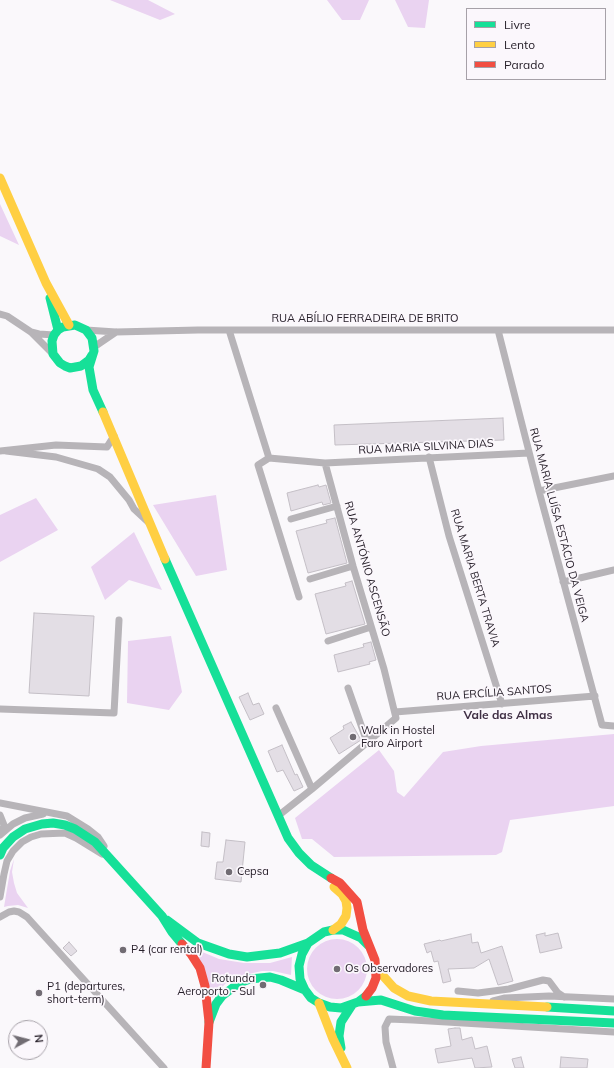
<!DOCTYPE html>
<meta charset="utf-8">
<style>
body{margin:0}
#map{position:relative;width:614px;height:1068px;overflow:hidden;background:#faf8fb;font-family:Mulish,sans-serif}
canvas{display:block}
.legend{position:absolute;left:466px;top:8px;width:140px;height:72px;box-sizing:border-box;background:#fbf7fc;border:1px solid #a6a1a8;margin:0;padding:5px 7px;list-style:none;font-size:12px;color:#27202a}
.legend li{display:flex;align-items:center;gap:8px;height:20px}
.legend b{width:20px;border:1px solid #a6a1a8}
.north{position:absolute;left:8px;top:1020px;width:40px;height:40px;box-sizing:border-box;background:#fbf7fc;border:1px solid #a6a1a8;border-radius:50%;rotate:83deg;font-size:11px;font-weight:700;line-height:16px;text-align:center;color:#27202a}
.north::after{content:'';display:block;margin:auto;width:14px;height:18px;background:#716c73;clip-path:polygon(50% 0,100% 100%,50% 72%,0 100%)}
</style>
<div id="map">
<canvas width="614" height="1068"></canvas>
<ul class="legend">
<li><b style="height:5px;background:#16e098"></b>Livre</li>
<li><b style="height:5px;background:#ffcf43"></b>Lento</li>
<li><b style="height:5px;background:#f24e42"></b>Parado</li>
</ul>
<div class="north">N</div>
</div>
<script>
const ctx = document.querySelector('canvas').getContext('2d');
ctx.lineJoin = 'round';
function fill(path, color) { ctx.fillStyle = color; ctx.fill(path, 'evenodd'); }
const shape = rows => new Path2D(rows.map(r => 'M' + r).join(''));
function strokePath(path, color, width, dash) { ctx.strokeStyle = color; ctx.lineWidth = width; ctx.lineCap = dash ? 'butt' : 'round'; ctx.setLineDash(dash || []); ctx.stroke(path); }
function drawText(font, color, halo, rows, align = 'center') {
  ctx.font = font + ' Mulish,sans-serif'; ctx.lineWidth = 3.5; ctx.setLineDash([]); ctx.textBaseline = 'middle'; ctx.strokeStyle = halo; ctx.fillStyle = color; for (const [text, x, y, turn = 0] of rows) {
    ctx.save(); ctx.translate(x, y); ctx.rotate((+turn || 0) * Math.PI / 180); ctx.textAlign = isNaN(turn) ? turn : align; if (halo) ctx.strokeText(text, 0, 0); ctx.fillText(text, 0, 0); ctx.restore();
  }
}
const green = shape([
 [110,0,148,0,175,14,160,20],
 [327,0,369,0,360,20,342,20],
 [395,0,429,0,425,28,408,27],
 [0,204,19,245,0,236],
 [216,495,227,570,196,576,153,505],
 [36,498,58,530,0,562,0,515],
 [134,532,162,590,129,580,105,600,91,567],
 [171,636,182,692,169,710,127,703,128,641],
 [614,734,614,806,510,820,502,852,496,855,334,857,312,839,302,839,295,818,379,750,394,771,397,792,404,797,443,752,481,746],
 [14,859,12,872,14,883,17,893,28,908,18,905,8,906,4,907,10,871],
 '307 969a30 30 0 1 1 60 0a30 30 0 1 1-60 0Z',
 [200,951,219,959,244,963,270,963,292,957,291,975,273,971,262,971,240,976,226,983,212,998,197,955]
]);
const building = shape([
 [503,418,504,440,335,445,334,425,503,418],
 [318,485,319,487,326,485,331,503,323,505,322,502,291,511,287,493,318,485],
 [335,518,347,563,308,573,296,531,327,523,326,520,335,518],
 [352,581,365,624,326,634,315,594,346,586,345,583,352,581],
 [34,613,94,616,89,696,29,693,34,613],
 [371,642,376,660,369,662,370,664,338,672,334,655,364,647,363,644,371,642],
 [248,693,253,705,259,703,264,714,250,720,239,697,248,693],
 [351,722,361,740,339,754,330,738,344,729,343,726,351,722],
 [282,745,295,775,297,774,303,787,294,791,283,770,277,772,268,751,282,745],
 [202,832,210,833,209,847,201,846,202,832],
 [226,840,245,842,241,882,215,879,217,862,223,862,226,840],
 [545,933,545,936,558,933,562,948,540,953,536,935,545,933],
 [471,934,472,943,478,942,481,953,502,946,513,981,498,985,489,959,474,968,448,969,451,981,443,983,438,961,434,962,431,951,427,953,424,944,440,940,441,941,471,934],
 [69,942,77,951,71,956,63,948,69,942],
 [455,1028,460,1028,462,1040,472,1037,475,1049,487,1046,492,1067,475,1068,472,1058,438,1063,435,1049,451,1046,448,1029,455,1028],
 [521,1057,524,1068,515,1068,512,1059,521,1057],
 [561,1057,588,1059,587,1068,560,1068,561,1057]
]);
const street = shape([
 [0,314,7,316,31,332,53,354],
 [86,330,116,332,198,330,614,330],
 [229,330,269,458,325,463,353,566,384,669,396,718,312,789,278,816],
 [498,330,539,491,602,725,614,726],
 [31,332,39,334,54,335],
 [94,347,116,332],
 [0,451,56,445,107,447,114,436],
 [6,451,56,457,98,469,110,477,129,500,134,509,148,522],
 [429,457,449,536,502,704],
 [269,458,258,465,299,597],
 [325,463,529,453],
 [539,491,614,476],
 [291,519,337,506],
 [310,579,353,566],
 [563,582,614,570],
 [328,641,371,627],
 [348,688,367,742],
 [276,708,312,789],
 [0,709,114,713,119,620],
 [395,712,595,696],
 [0,803,67,816,88,829,98,837,104,846],
 [0,815,4,825,2,832],
 [0,835,13,824,25,818,43,814],
 [0,897,4,874,7,861,13,851,22,842,31,837,41,834,65,833,76,838,102,854],
 [0,917,9,912,14,911,19,912,27,917,164,1068],
 [458,991,478,993,509,989,543,980,549,981,558,993,564,997],
 [493,1001,505,998,549,996,614,999],
 [393,1068,386,1042,385,1027,389,1019,413,1020,614,1032]
]);
const fast = shape([
 [50,298,58,330],
 [92,355,89,360,81,366,70,368,65,366,60,363,53,354,52,341,54,335,58,330,63,327,75,325,86,330,92,338,94,351,89,367,93,390,103,412],
 [165,559,288,838,299,853,311,865,331,878],
 [0,855,3,848,13,837,25,829,42,824,53,823,65,825,75,829,95,842,162,916,172,932,182,944],
 [167,920,198,943,229,954,247,957,280,953,308,943],
 [366,996,358,1002,341,1008,330,1007,319,1003,311,998,305,990,300,979,299,966,302,954,308,943,324,932,333,930,343,930,361,938,368,945],
 [358,1002,381,1000,415,1011,443,1015,614,1023],
 [547,1007,614,1011],
 [209,1022,216,1004,222,996,239,983,250,979,270,977,281,980,305,990],
 [341,1048,339,1036,341,1022,352,1005]
]);
const slow = shape([
 [0,178,46,283,69,325],
 [103,412,165,559],
 [333,930,341,924,346,916,347,908,346,901,342,894,334,887],
 [376,968,394,988,408,996,431,1001,547,1007],
 [319,1003,333,1039,347,1068]
]);
const jam = shape([
 [331,878,340,883,357,902,363,930,375,960,376,978,372,988,366,996],
 [182,944,191,954,200,968,205,986,209,1022,206,1068]
]);
const markers = [
 [353,737,4,"#716c73"],
 [229,872,4,"#716c73"],
 [123,950,4,"#716c73"],
 [337,969,4,"#716c73"],
 [263,985,4,"#716c73"],
 [39,993,4,"#716c73"]
];
const streetNames = [
 ["RUA ABÍLIO FERRADEIRA DE BRITO",365,319],
 ["RUA MARIA SILVINA DIAS",426,447,-3],
 ["RUA MARIA LUÍSA ESTÁCIO DA VEIGA",559,525,75],
 ["RUA ANTÓNIO ASCENSÃO",367,569,74],
 ["RUA MARIA BERTA TRAVIA",475,578,73],
 ["RUA ERCÍLIA SANTOS",494,693,-4]
];
const poiNames = [
 ["Walk in Hostel",361,731],
 ["Faro Airport",361,744],
 ["Cepsa",237,872],
 ["P4 (car rental)",131,950],
 ["Os Observadores",345,969],
 ["Rotunda",255,979,"right"],
 ["Aeroporto - Sul",255,992,"right"],
 ["P1 (departures,",47,987],
 ["short-term)",47,1000]
];
const neighbourhoodNames = [
 ["Vale das Almas",508,715]
];
fill(green, '#ead3f1');
fill(building, '#e3dee5');
strokePath(building, '#c4bfc6', 1);
strokePath(street, '#b7b4b8', 7);
strokePath(fast, '#16e098', 9);
strokePath(slow, '#ffcf43', 9);
strokePath(jam, '#f24e42', 9);
for (const [x, y, r, color] of markers) { const dot = new Path2D(); dot.arc(x, y, r, 0, 2 * Math.PI); ctx.fillStyle = color; ctx.fill(dot); strokePath(dot, '#fbf7fc', 1.5); }
drawText('11px', '#27202a', '#fbf7fc', streetNames);
drawText('11px', '#27202a', '#fbf7fc', poiNames, 'left');
drawText('bold 12px', '#3f2f44', '#fbf7fc', neighbourhoodNames);
</script>
